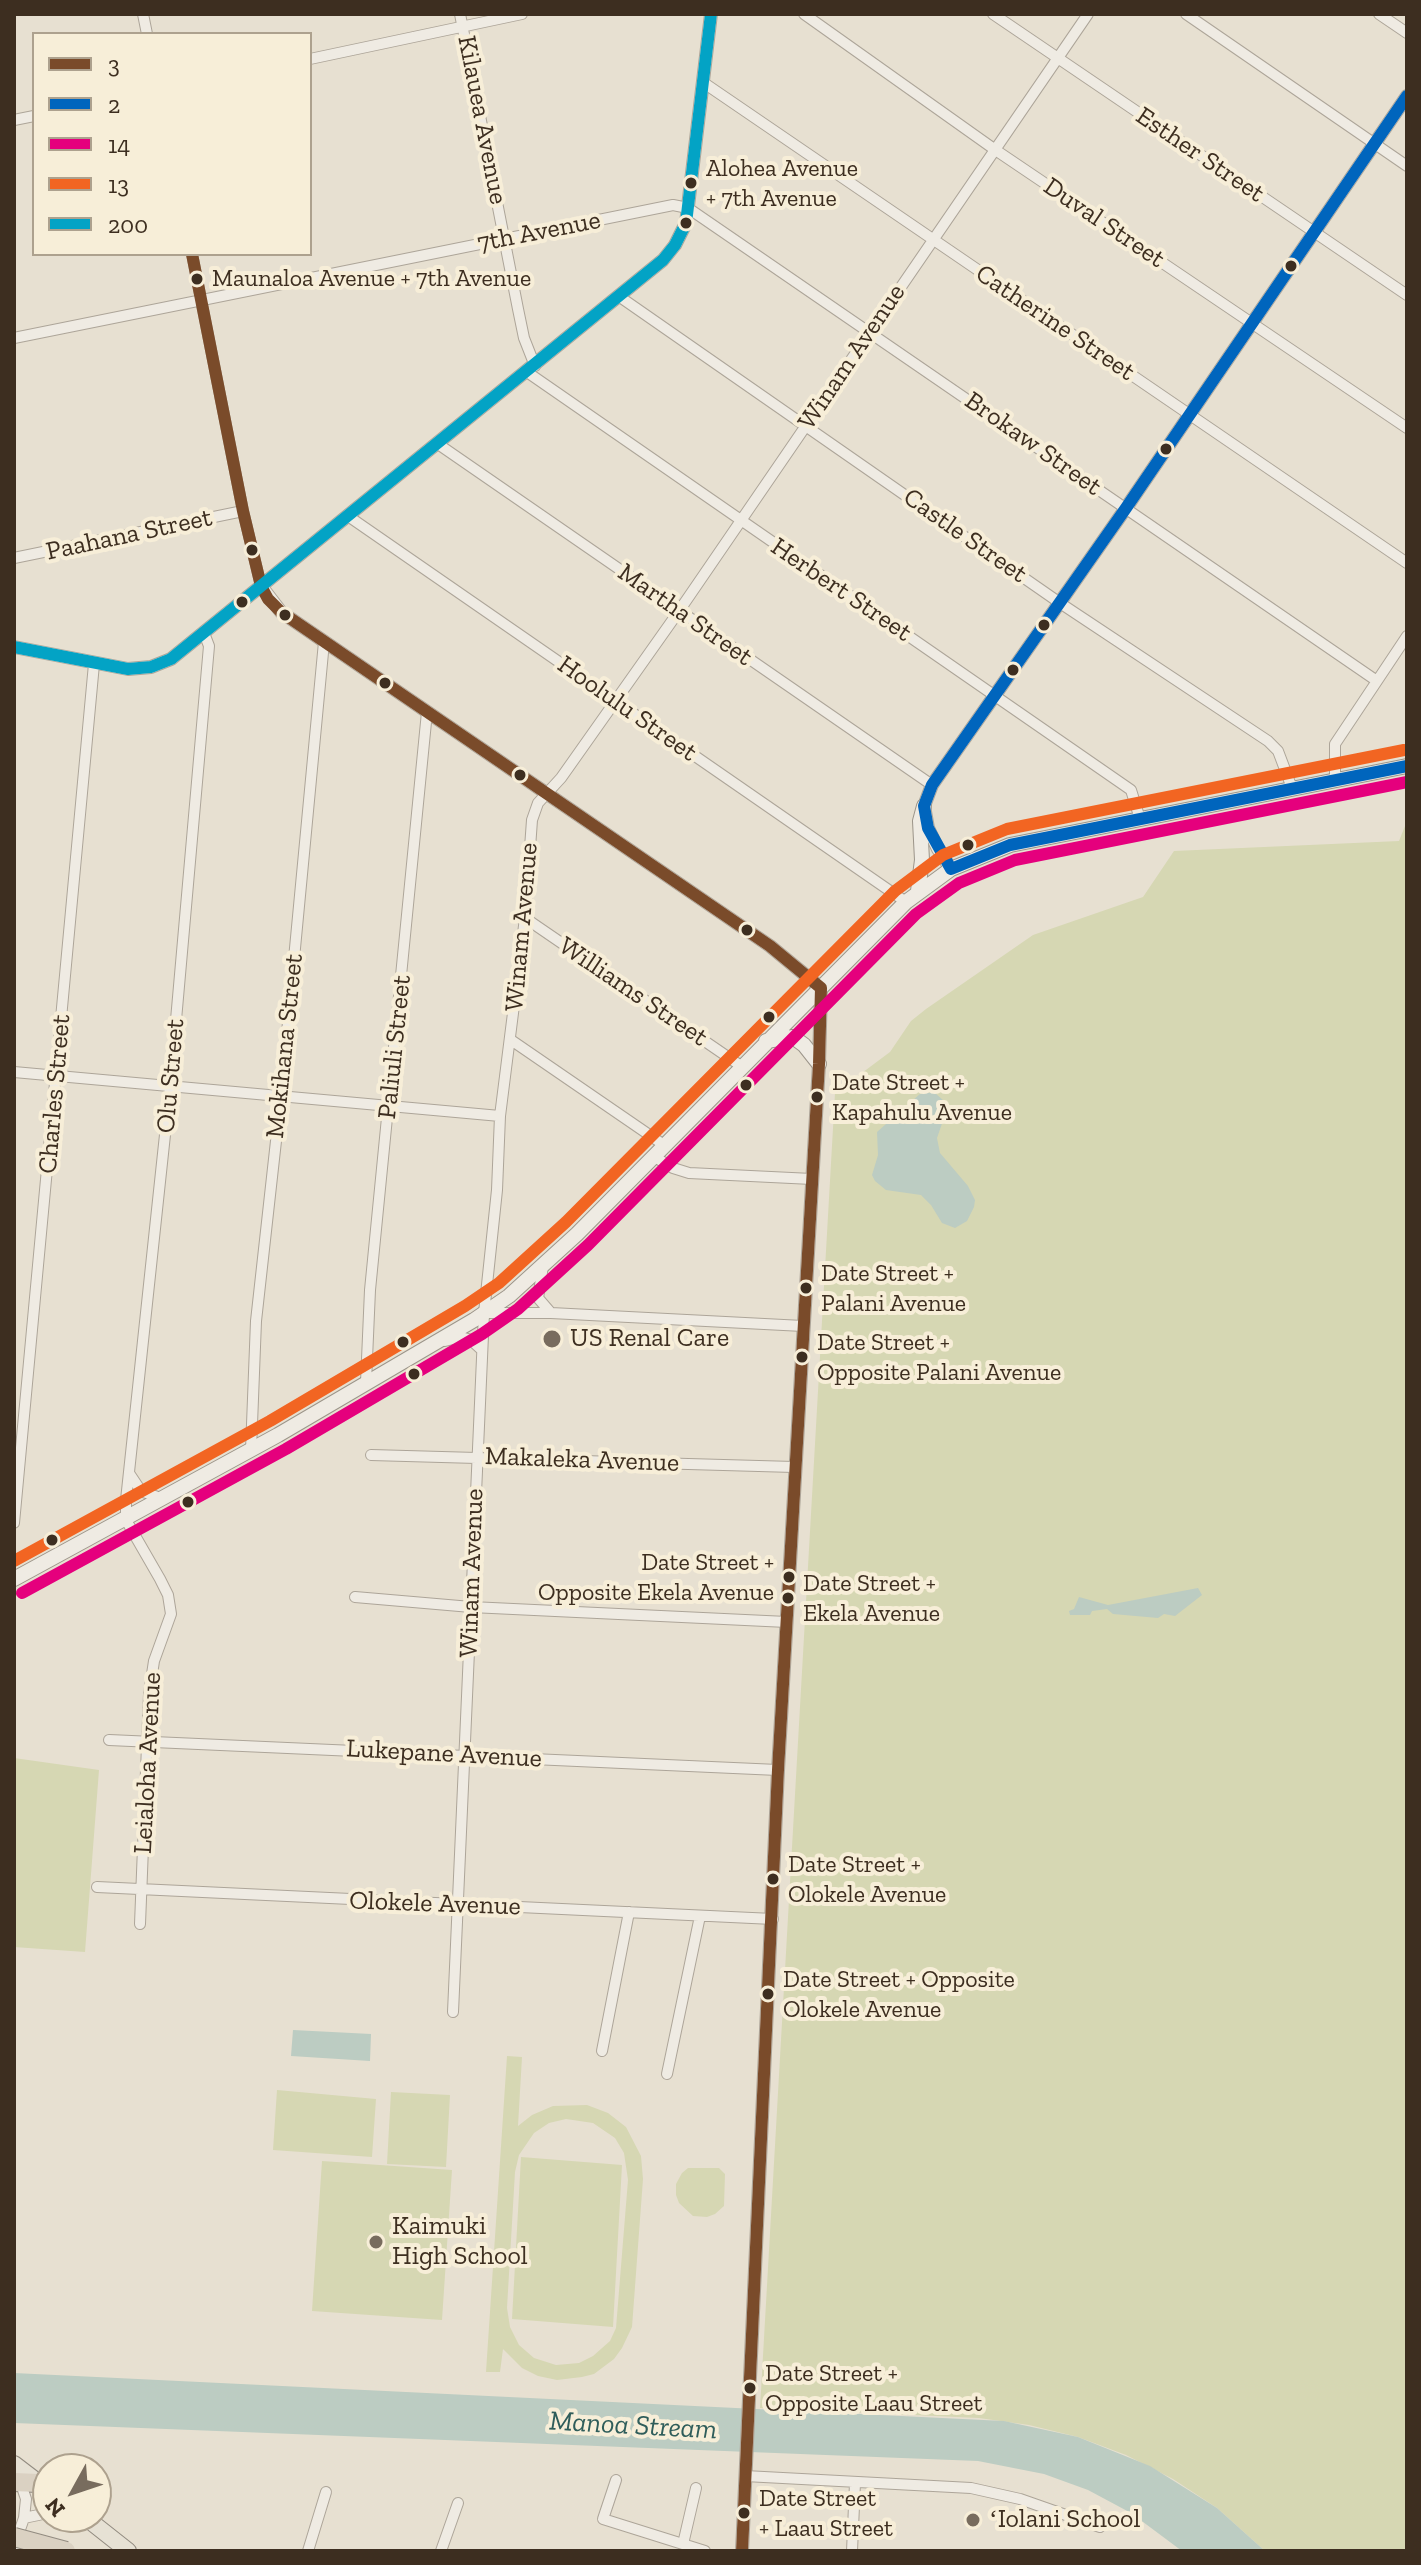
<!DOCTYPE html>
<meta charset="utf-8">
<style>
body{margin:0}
#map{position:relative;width:1421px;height:2565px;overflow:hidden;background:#e7e0d1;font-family:"Zilla Slab",serif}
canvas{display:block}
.frame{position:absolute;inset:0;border:16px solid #3d2e20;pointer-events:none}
.legend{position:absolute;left:32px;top:32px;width:280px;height:224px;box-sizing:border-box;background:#f7eed8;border:2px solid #ada18e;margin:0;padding:10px 14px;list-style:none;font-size:24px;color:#3d2e20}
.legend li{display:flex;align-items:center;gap:16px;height:40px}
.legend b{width:40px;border:2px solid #ada18e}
.north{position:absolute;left:32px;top:2453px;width:80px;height:80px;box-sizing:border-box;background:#f7eed8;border:2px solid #ada18e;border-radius:50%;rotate:230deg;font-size:22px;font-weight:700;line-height:32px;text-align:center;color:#3d2e20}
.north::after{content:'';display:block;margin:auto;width:28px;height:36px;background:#786c5e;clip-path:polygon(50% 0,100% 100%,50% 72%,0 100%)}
</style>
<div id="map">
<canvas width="1421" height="2565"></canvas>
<div class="frame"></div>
<ul class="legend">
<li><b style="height:10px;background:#7a4b2a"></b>3</li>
<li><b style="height:10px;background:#0065bd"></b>2</li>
<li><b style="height:10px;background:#e5007d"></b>14</li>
<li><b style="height:10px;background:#f26522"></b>13</li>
<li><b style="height:10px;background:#03a3c5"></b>200</li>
</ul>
<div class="north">N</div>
</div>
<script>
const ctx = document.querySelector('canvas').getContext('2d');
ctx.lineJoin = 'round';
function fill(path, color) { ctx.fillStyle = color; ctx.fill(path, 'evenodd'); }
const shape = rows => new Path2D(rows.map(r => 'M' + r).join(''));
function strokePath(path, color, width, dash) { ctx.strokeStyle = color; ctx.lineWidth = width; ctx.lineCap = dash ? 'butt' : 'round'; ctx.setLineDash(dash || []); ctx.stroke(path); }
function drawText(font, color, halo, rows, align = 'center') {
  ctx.font = font + ' "Zilla Slab",serif'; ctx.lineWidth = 8; ctx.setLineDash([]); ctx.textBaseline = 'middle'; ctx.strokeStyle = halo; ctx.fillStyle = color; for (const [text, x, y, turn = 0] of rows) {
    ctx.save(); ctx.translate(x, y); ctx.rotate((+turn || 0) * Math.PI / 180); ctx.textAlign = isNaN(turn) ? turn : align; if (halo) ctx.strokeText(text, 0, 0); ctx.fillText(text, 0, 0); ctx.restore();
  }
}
const green = shape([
 [1407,821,1407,2551,1265,2551,1217,2508,1173,2479,1126,2455,1078,2437,1029,2425,979,2418,760,2408,835,1093,890,1052,911,1021,926,1009,1033,935,1143,897,1174,851,1399,841],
 [14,1758,99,1770,85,1952,14,1947],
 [507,2056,522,2057,518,2126,532,2115,553,2106,587,2105,608,2113,626,2127,641,2156,643,2179,632,2327,622,2348,614,2359,594,2374,582,2377,557,2380,538,2376,522,2368,503,2349,500,2372,486,2372],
 [566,2119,593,2123,615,2138,624,2153,628,2180,616,2328,610,2341,593,2356,579,2363,556,2365,534,2358,519,2345,510,2327,507,2308,515,2172,519,2155,534,2133,549,2123],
 [277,2090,376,2099,372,2157,273,2150],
 [391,2092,450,2095,446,2167,387,2164],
 [521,2157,622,2165,613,2327,512,2319],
 [322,2161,452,2170,442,2320,312,2311],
 [688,2168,719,2168,725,2174,724,2206,715,2214,707,2217,693,2216,679,2203,676,2195,676,2184,682,2173]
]);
const water = shape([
 [934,1092,945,1102,947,1109,937,1138,940,1153,968,1186,975,1200,974,1207,967,1221,955,1228,942,1223,931,1205,921,1195,886,1190,875,1181,872,1175,878,1155,877,1132,920,1094],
 [1198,1588,1202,1595,1175,1616,1164,1614,1158,1618,1113,1614,1107,1609,1092,1611,1090,1615,1070,1615,1069,1611,1074,1609,1079,1597,1108,1605],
 [293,2030,371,2034,370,2061,291,2056],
 [14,2373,1004,2421,1078,2437,1150,2466,1217,2508,1265,2551,1182,2551,1131,2513,1088,2490,1044,2474,978,2461,14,2423]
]);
const minor = shape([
 [143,14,147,34],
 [460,14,518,309,524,338,535,366],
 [804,14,994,149,1407,428],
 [993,14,1407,295],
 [1186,14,1407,166],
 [1379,14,1407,33],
 [310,59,522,14],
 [704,83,1407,563],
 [14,120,34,116],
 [192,254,243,511,261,586],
 [620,297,1060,603,1268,741,1278,751,1292,788],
 [14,338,673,205,688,208,1377,681],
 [527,372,1131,790,1140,819],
 [438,444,932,785],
 [348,516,906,902],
 [14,558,243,511],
 [1335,779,1335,744,1407,636],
 [525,918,741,1066],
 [511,1040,664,1145],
 [14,1072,500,1116],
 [653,1156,673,1168,689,1173,812,1179],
 [543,1266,538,1298,551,1313],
 [485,1313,551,1313,803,1326],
 [445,1341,461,1337,471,1340,482,1350],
 [366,1382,370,1290,427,712],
 [251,1450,256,1321,281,1096,324,642],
 [371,1455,794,1467],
 [129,1473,141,1491,163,1499],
 [14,1523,94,664],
 [355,1597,471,1607,787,1622],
 [109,1740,778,1770],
 [97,1887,773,1919],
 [140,1924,149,1694,154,1661,171,1614,168,1595,160,1579,126,1520,126,1500,170,1088,209,646,204,633],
 [453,2012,484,1313,497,1190,500,1116,525,918,532,820,538,803,561,778,679,611,1088,14],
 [602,2051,629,1912],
 [667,2074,700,1916],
 [745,2476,971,2488,1020,2499,1100,2527],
 [616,2480,603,2519,705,2551],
 [20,2481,26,2499,24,2518,17,2538,19,2547,22,2551],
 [24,2518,48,2513],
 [683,2544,696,2488],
 [308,2551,326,2492],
 [441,2551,458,2503],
 [852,2551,855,2483]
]);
const tertiary = shape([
 [261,586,281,612,770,946,821,988,819,1064,778,1770,742,2551],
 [14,647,128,669,151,667,171,659,663,260,675,245,686,223,711,14],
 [951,869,938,849,928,828,924,806,932,785,1126,508,1407,96]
]);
const secondary = shape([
 [918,891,922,860,920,821,924,806],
 [766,1041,793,1037,804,1045,819,1064],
 [14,1579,278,1435,474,1320,509,1296,577,1234,906,902,951,869,1010,845,1407,766]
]);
const primary = shape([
 [14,2464,48,2490],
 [85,2517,128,2551]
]);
const motorway = shape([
 [14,2482,38,2483]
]);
const motorwayBridge = shape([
 [14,2537,66,2551]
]);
const bus1 = shape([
 [192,254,243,511,261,586,268,599,281,612,770,946,821,988],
 [742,2551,778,1770,819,1064,821,988]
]);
const bus2 = shape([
 [951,869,928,828,924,806,932,785,1126,508,1407,96],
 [951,869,1010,845,1407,766]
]);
const bus3 = shape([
 [22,1593,286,1449,482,1334,518,1309,588,1245,916,914,959,883,1015,860,1407,782]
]);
const bus4 = shape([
 [14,1561,270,1421,465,1306,499,1283,566,1222,895,891,943,855,1007,829,1404,750]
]);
const bus5 = shape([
 [14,647,128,669,151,667,171,659,663,260,675,245,686,223,711,14]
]);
const markers = [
 [691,183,7,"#3d2e20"],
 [686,223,7,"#3d2e20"],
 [1291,266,7,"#3d2e20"],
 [197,279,7,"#3d2e20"],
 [1166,449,7,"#3d2e20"],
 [252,550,7,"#3d2e20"],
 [242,602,7,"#3d2e20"],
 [285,615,7,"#3d2e20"],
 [1044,625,7,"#3d2e20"],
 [1013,670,7,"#3d2e20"],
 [385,683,7,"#3d2e20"],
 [520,775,7,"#3d2e20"],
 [968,845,7,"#3d2e20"],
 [747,930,7,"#3d2e20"],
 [769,1017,7,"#3d2e20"],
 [746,1085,7,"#3d2e20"],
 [817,1097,7,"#3d2e20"],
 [806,1288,7,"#3d2e20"],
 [552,1339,10,"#786c5e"],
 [403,1342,7,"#3d2e20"],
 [802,1357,7,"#3d2e20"],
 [414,1374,7,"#3d2e20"],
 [188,1502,7,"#3d2e20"],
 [52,1540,7,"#3d2e20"],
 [789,1577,7,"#3d2e20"],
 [788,1598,7,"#3d2e20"],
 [773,1879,7,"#3d2e20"],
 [768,1994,7,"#3d2e20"],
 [376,2242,8,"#786c5e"],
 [750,2388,7,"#3d2e20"],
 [744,2513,7,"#3d2e20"],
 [973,2520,8,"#786c5e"]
];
const busNames = [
 ["Alohea Avenue",706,169],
 ["+ 7th Avenue",706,199],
 ["Maunaloa Avenue + 7th Avenue",212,279],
 ["Date Street +",832,1083],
 ["Kapahulu Avenue",832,1113],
 ["Date Street +",821,1274],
 ["Palani Avenue",821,1304],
 ["Date Street +",817,1343],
 ["Opposite Palani Avenue",817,1373],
 ["Date Street +",774,1563,"right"],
 ["Opposite Ekela Avenue",774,1593,"right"],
 ["Date Street +",803,1584],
 ["Ekela Avenue",803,1614],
 ["Date Street +",788,1865],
 ["Olokele Avenue",788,1895],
 ["Date Street + Opposite",783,1980],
 ["Olokele Avenue",783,2010],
 ["Date Street +",765,2374],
 ["Opposite Laau Street",765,2404],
 ["Date Street",759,2499],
 ["+ Laau Street",759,2529]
];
const streetNames = [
 ["Kilauea Avenue",482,120,79],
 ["Esther Street",1200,155,34],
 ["Duval Street",1104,223,34],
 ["7th Avenue",539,232,-11],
 ["Catherine Street",1055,323,34],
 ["Winam Avenue",852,357,-56],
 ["Brokaw Street",1033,444,35],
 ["Paahana Street",129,535,-12],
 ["Castle Street",965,536,35],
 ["Herbert Street",841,590,34],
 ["Martha Street",685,615,35],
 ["Hoolulu Street",627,709,35],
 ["Winam Avenue",522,927,-85],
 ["Williams Street",633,992,34],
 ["Mokihana Street",285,1046,-84],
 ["Paliuli Street",395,1047,-84],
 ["Olu Street",171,1076,-85],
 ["Charles Street",55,1094,-85],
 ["Makaleka Avenue",582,1460,2],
 ["Winam Avenue",472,1573,-88],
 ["Lukepane Avenue",444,1754,3],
 ["Leialoha Avenue",148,1763,-87],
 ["Olokele Avenue",435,1904,2]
];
const poiNames = [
 ["US Renal Care",570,1339],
 ["Kaimuki",392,2227],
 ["High School",392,2257],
 ["ʻIolani School",989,2520]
];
const waterNames = [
 ["Manoa Stream",633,2426,3]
];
fill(green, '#d6d7b3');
fill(water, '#bcccc2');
strokePath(minor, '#ada599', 12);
strokePath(tertiary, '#ada599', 14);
strokePath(secondary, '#9c958a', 16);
strokePath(primary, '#928b80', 18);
strokePath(motorway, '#928b80', 20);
strokePath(minor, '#efebe3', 10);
strokePath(tertiary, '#efebe3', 12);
strokePath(secondary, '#efebe3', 14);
strokePath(primary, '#e6e1d4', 16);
strokePath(motorway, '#dad1c2', 18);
strokePath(motorwayBridge, '#928b80', 20, []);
strokePath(motorwayBridge, '#dad1c2', 18);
strokePath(bus1, '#7a4b2a', 12);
strokePath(bus2, '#0065bd', 12);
strokePath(bus3, '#e5007d', 12);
strokePath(bus4, '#f26522', 12);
strokePath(bus5, '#03a3c5', 12);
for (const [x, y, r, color] of markers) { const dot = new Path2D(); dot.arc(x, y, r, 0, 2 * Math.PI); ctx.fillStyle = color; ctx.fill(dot); strokePath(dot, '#f7eed8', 3); }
drawText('24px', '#3d2e20', '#f7eed8', busNames, 'left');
drawText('26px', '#3d2e20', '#f7eed8', streetNames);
drawText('26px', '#3d2e20', '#f7eed8', poiNames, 'left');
drawText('italic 28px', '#2f5d5a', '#f7eed8', waterNames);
</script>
